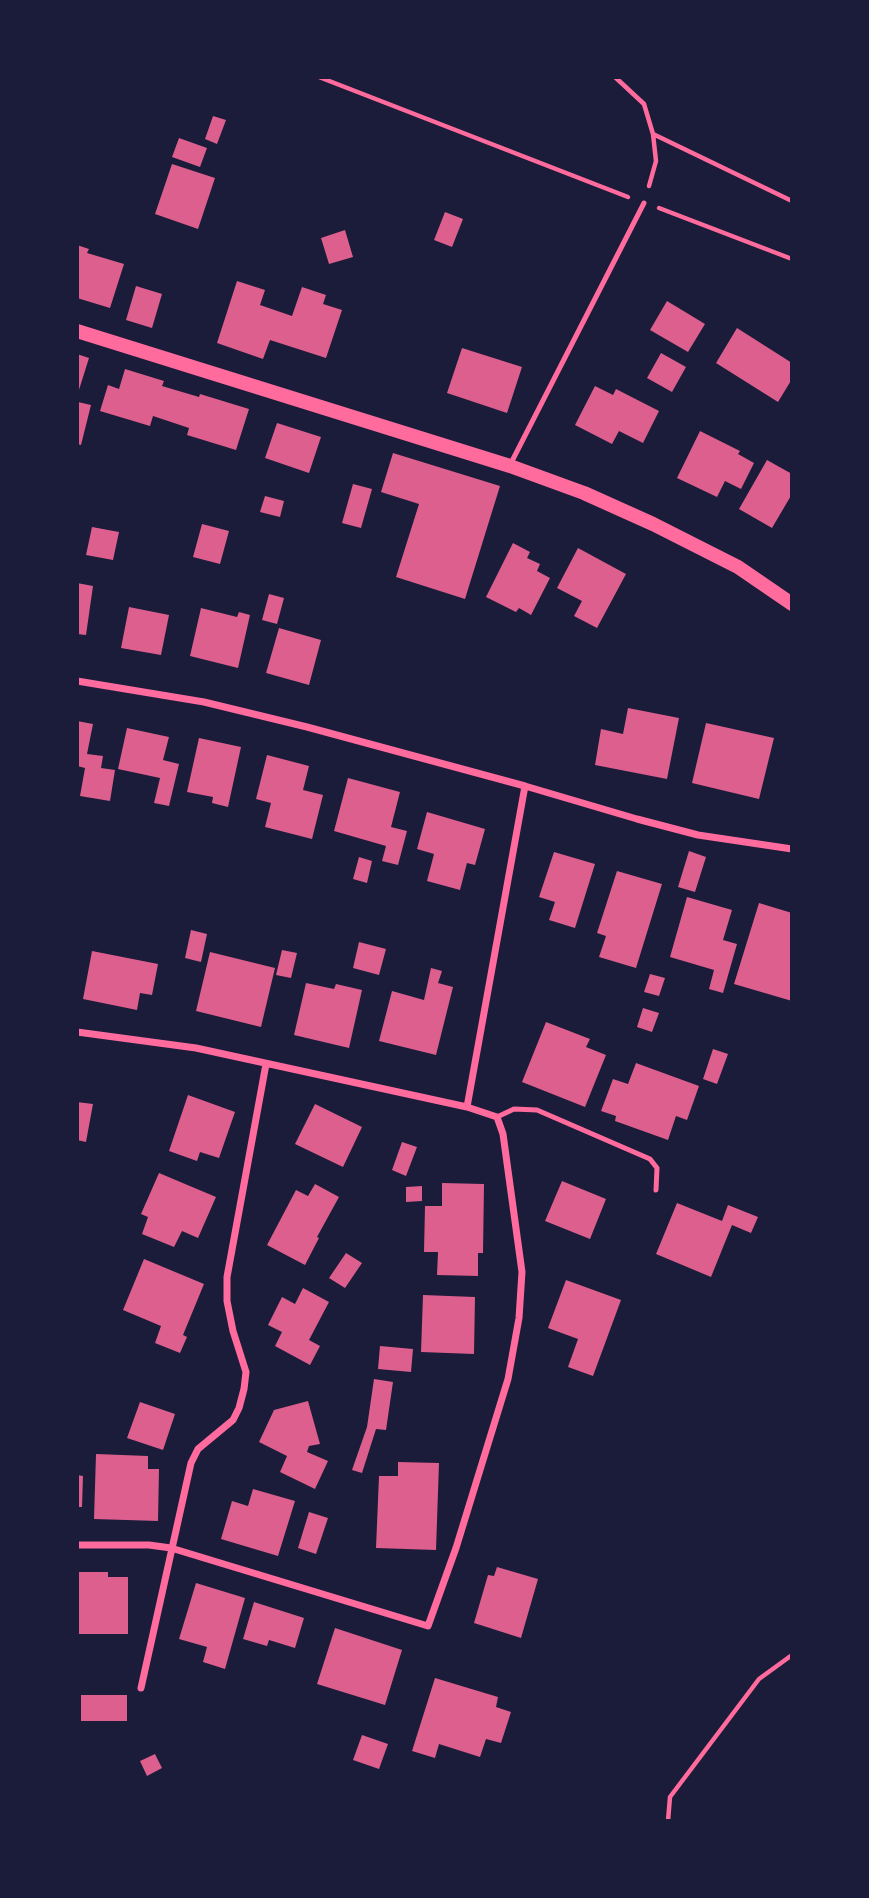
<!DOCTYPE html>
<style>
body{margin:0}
#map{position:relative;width:869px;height:1898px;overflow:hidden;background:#1b1b3a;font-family:Bitter,serif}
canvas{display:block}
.frame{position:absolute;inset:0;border:79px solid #1b1b3a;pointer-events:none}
</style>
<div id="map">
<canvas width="869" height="1898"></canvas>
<div class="frame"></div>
</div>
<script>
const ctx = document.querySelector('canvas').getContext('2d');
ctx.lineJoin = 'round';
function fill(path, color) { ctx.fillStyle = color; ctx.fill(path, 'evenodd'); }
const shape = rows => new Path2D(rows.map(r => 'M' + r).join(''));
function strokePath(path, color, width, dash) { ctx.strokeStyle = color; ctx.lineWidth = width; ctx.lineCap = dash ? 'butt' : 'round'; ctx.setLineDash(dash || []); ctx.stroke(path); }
const building = shape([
 [213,116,226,120,217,144,205,139],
 [179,138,207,148,200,167,172,157],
 [172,164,215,178,198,229,155,214],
 [445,212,463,219,452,247,434,240],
 [345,230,353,257,329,264,321,238],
 [77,245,89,249,87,253,124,264,110,308,77,298],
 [237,281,265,290,260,305,292,316,302,287,326,295,323,304,342,310,326,358,270,340,263,359,217,343],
 [136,286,162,294,152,328,126,320],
 [667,301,705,324,688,352,650,330],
 [737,328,792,363,792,379,778,402,716,363],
 [462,348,522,367,507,413,447,393],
 [661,353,686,367,672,392,647,378],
 [77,354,89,358,78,393,77,393],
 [125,369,164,381,162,386,199,397,200,394,249,409,236,450,187,435,189,428,153,416,150,426,100,411,108,385,119,389],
 [595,386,613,395,616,389,659,411,643,443,619,431,612,444,575,425],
 [78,402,91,405,81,445,77,444],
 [277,423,321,437,309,473,265,458],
 [700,431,740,451,738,454,754,463,741,489,725,481,717,497,677,478],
 [393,453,500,486,465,599,396,577,419,504,381,492],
 [767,460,792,474,792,494,772,528,739,509],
 [353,484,372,489,361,528,342,523],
 [265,496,284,501,280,517,260,512],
 [202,524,229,531,220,564,193,557],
 [92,527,119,532,113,560,86,555],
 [513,543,530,552,527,558,540,564,537,571,550,578,531,615,519,608,516,612,486,597],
 [578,548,626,574,597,628,574,616,582,601,557,588],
 [77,583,93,586,86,635,77,634],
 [269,594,284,598,277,624,262,620],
 [129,607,169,615,161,655,121,648],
 [201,608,237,617,239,612,250,615,238,668,190,656],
 [279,628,321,640,309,685,266,673],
 [628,708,679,718,667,779,595,765,601,729,623,734],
 [77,721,93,724,87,754,103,756,101,768,115,770,110,801,80,796,85,768,77,766],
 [706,723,774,738,759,799,692,783],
 [127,728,169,737,163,760,179,764,169,806,154,803,160,778,118,769],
 [199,738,241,747,228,807,212,803,213,797,187,792],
 [267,755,309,766,303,790,323,795,312,839,265,827,271,803,256,799],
 [348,778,400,792,391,827,407,831,398,865,382,861,386,846,334,831],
 [427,812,485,829,475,865,467,863,460,890,427,881,434,854,417,849],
 [689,851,706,857,695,892,678,887],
 [554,852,595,864,575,928,549,920,555,902,539,897],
 [359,857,372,861,367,883,353,879],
 [617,871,662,884,636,968,599,957,606,936,597,933],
 [687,897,732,910,723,940,737,944,723,993,709,989,714,970,670,957],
 [759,903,792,913,792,1001,734,984],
 [191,930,207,934,201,962,185,958],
 [359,942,386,949,379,975,353,968],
 [282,950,297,953,291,978,276,975],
 [92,951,158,964,152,995,140,993,137,1010,83,999],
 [210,952,275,968,261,1027,196,1011],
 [431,968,442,971,438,983,453,987,436,1055,379,1041,392,991,424,1000],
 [650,974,665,978,659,996,644,992],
 [306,983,334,989,336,984,362,990,349,1048,294,1035],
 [643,1008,659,1013,652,1032,637,1027],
 [546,1022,590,1039,586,1047,606,1055,585,1107,522,1082],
 [713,1049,728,1054,717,1084,703,1079],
 [636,1063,699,1086,687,1120,676,1116,668,1140,615,1121,616,1116,601,1111,613,1079,628,1084],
 [188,1095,235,1112,219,1158,200,1152,197,1161,169,1151],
 [77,1102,93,1104,86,1142,77,1140],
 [315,1104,362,1127,343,1167,295,1144],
 [402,1142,417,1147,406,1176,392,1170],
 [159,1173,216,1197,198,1238,182,1231,174,1247,142,1234,148,1217,141,1214],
 [562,1181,606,1199,590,1239,545,1221],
 [442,1183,484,1184,483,1253,478,1253,478,1276,437,1275,438,1252,424,1252,425,1206,442,1206],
 [315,1184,339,1197,317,1237,319,1238,305,1265,267,1245,296,1190,308,1196],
 [422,1186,422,1201,406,1202,406,1187],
 [677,1203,722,1221,728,1205,758,1217,751,1233,732,1225,711,1277,656,1254],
 [346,1253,362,1263,345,1288,329,1278],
 [144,1259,204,1284,183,1335,187,1337,180,1353,155,1343,161,1326,123,1310],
 [566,1280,621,1300,593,1376,568,1367,578,1339,548,1328],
 [303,1288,329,1302,309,1340,320,1346,310,1365,275,1346,282,1332,268,1325,282,1297,295,1304],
 [423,1295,475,1297,474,1354,421,1352],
 [380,1346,413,1349,411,1372,378,1369],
 [374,1379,393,1382,386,1430,376,1429,362,1473,352,1470,367,1427],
 [308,1401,320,1444,309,1446,307,1452,328,1461,315,1489,280,1472,287,1456,259,1442,274,1410],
 [140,1402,175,1414,163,1450,127,1438],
 [96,1454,148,1456,148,1469,159,1469,158,1521,94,1519],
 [398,1462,439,1463,436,1550,376,1548,379,1476,398,1476],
 [77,1475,83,1476,82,1507,77,1507],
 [253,1489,295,1501,278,1556,221,1539,232,1501,248,1506],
 [309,1512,328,1518,316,1554,298,1548],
 [497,1567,538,1579,521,1638,474,1623,488,1575,494,1576],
 [77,1572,108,1572,108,1577,128,1577,128,1634,77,1634],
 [196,1583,245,1598,225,1669,203,1662,207,1647,179,1639],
 [254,1602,304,1618,295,1648,269,1640,267,1646,243,1639],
 [335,1628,402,1650,385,1705,317,1684],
 [435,1678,498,1697,496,1707,511,1712,501,1743,486,1739,480,1757,439,1744,435,1758,412,1751],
 [81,1695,127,1695,127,1721,81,1721],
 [362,1735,388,1744,379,1769,353,1760],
 [155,1754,162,1768,147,1776,140,1761]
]);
const path = shape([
 [319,77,628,197],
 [615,77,644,104,653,134,656,161,649,186],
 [653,134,792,201],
 [659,208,792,259],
 [668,1821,670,1797,759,1679,792,1655]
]);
const service = shape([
 [510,465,644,203],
 [497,1117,514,1109,537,1110,650,1159,657,1168,656,1190]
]);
const minor = shape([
 [77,681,204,702,307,727,525,786,637,819,698,835,792,849],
 [77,1032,196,1048,467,1107,497,1117,503,1134,522,1272,519,1318,508,1379,456,1548,428,1626,171,1548,149,1545,77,1545],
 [467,1107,525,786],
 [141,1688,191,1463,198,1449,233,1420,239,1408,244,1389,246,1372,233,1331,227,1301,227,1277,266,1064]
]);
const secondary = shape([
 [77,331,510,466,584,493,653,524,738,567,792,604]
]);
fill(building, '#dd5f8e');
strokePath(path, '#ff6b9d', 4.5);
strokePath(service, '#ff6b9d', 5);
strokePath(minor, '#ff6b9d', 7);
strokePath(secondary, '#ff6b9d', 14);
</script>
